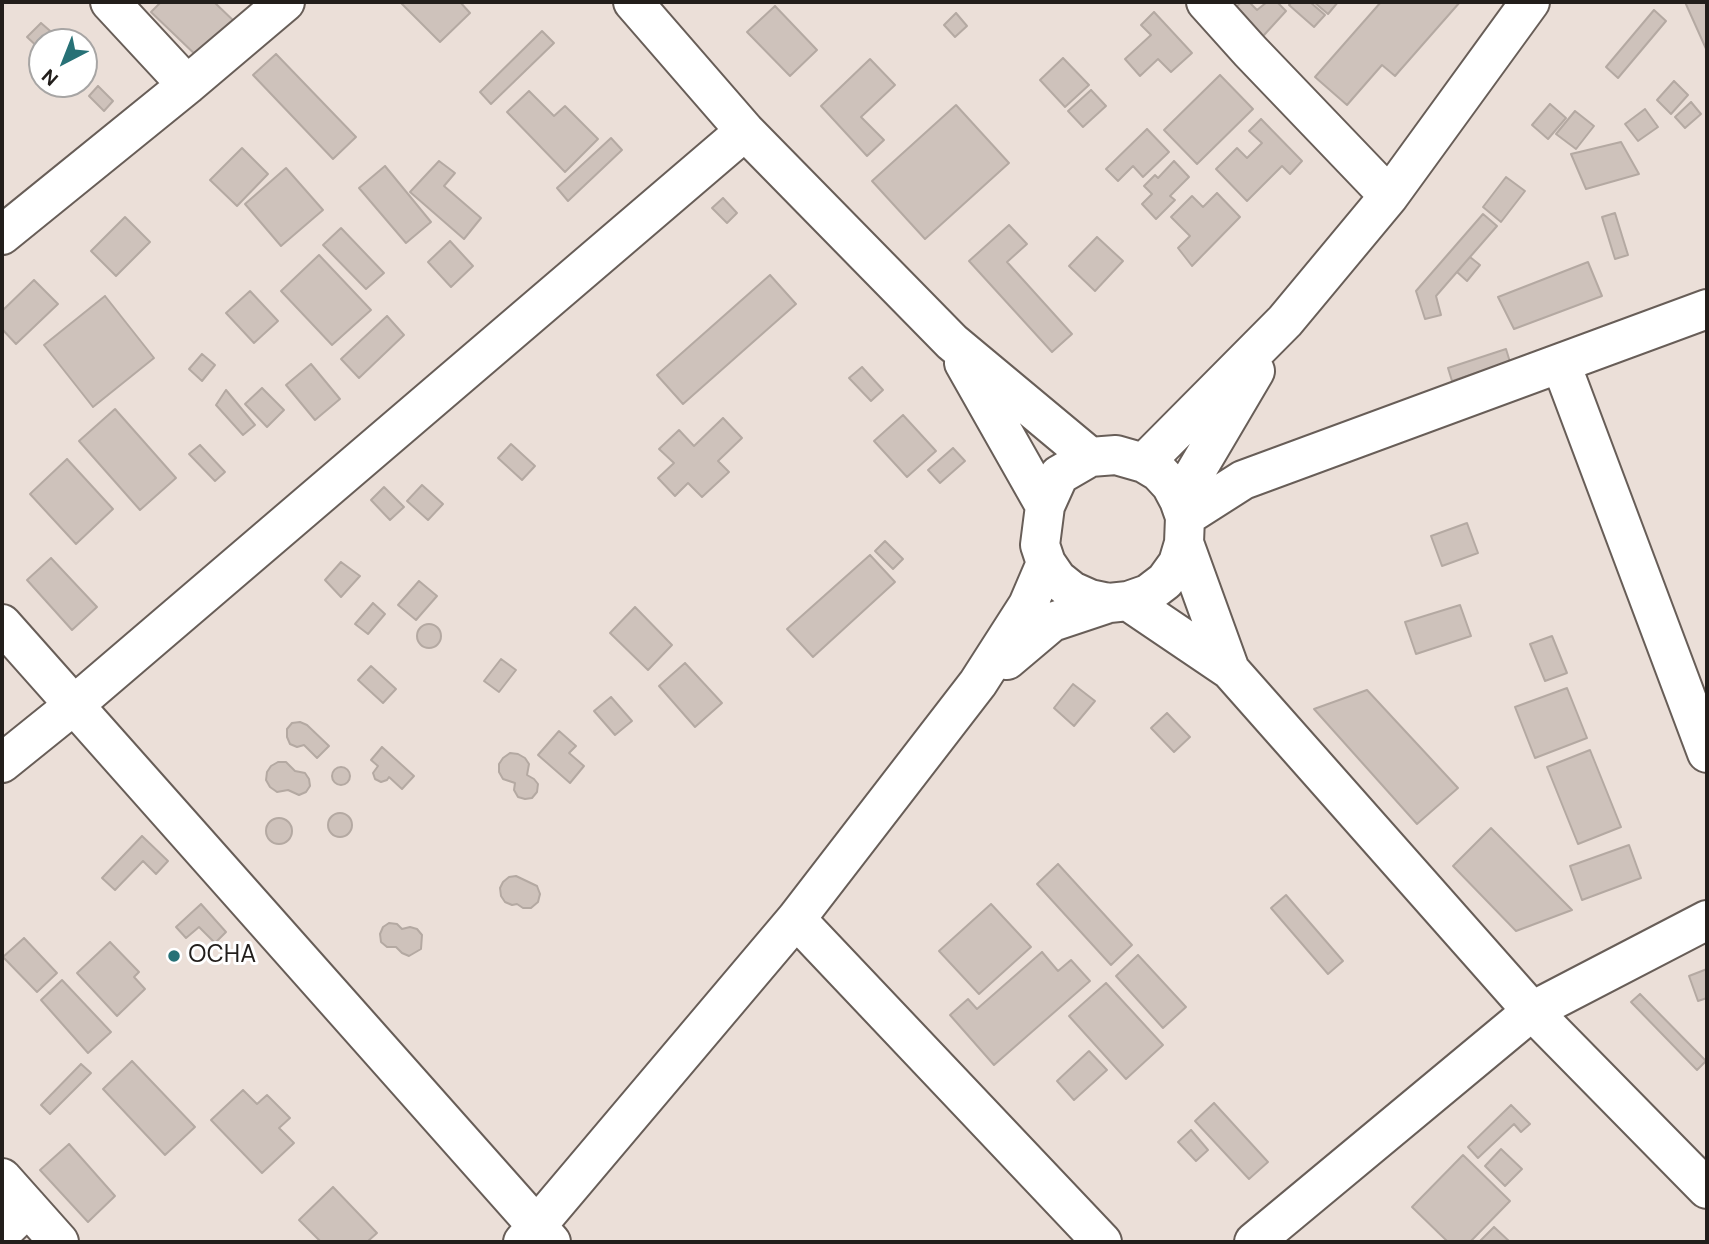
<!DOCTYPE html>
<style>
body{margin:0}
#map{position:relative;width:1709px;height:1244px;overflow:hidden;background:#ebdfd8;font-family:"DM Sans",sans-serif}
canvas{display:block}
.frame{position:absolute;inset:0;border:4px solid #221e1b;pointer-events:none}
.north{position:absolute;left:28px;top:28px;width:70px;height:70px;box-sizing:border-box;background:#fff;border:2px solid #a7a5a4;border-radius:50%;rotate:222deg;font-size:19px;font-weight:700;line-height:28px;text-align:center;color:#221e1b}
.north::after{content:'';display:block;margin:auto;width:24px;height:32px;background:#277176;clip-path:polygon(50% 0,100% 100%,50% 72%,0 100%)}
</style>
<div id="map">
<canvas width="1709" height="1244"></canvas>
<div class="frame"></div>
<div class="north">N</div>
</div>
<script>
const ctx = document.querySelector('canvas').getContext('2d');
ctx.lineJoin = 'round';
function fill(path, color) { ctx.fillStyle = color; ctx.fill(path, 'evenodd'); }
const shape = rows => new Path2D(rows.map(r => 'M' + r).join(''));
function strokePath(path, color, width, dash) { ctx.strokeStyle = color; ctx.lineWidth = width; ctx.lineCap = dash ? 'butt' : 'round'; ctx.setLineDash(dash || []); ctx.stroke(path); }
function drawText(font, color, halo, rows, align = 'center') {
  ctx.font = font + ' "DM Sans",sans-serif'; ctx.lineWidth = 6; ctx.setLineDash([]); ctx.textBaseline = 'middle'; ctx.strokeStyle = halo; ctx.fillStyle = color; for (const [text, x, y, turn = 0] of rows) {
    ctx.save(); ctx.translate(x, y); ctx.rotate((+turn || 0) * Math.PI / 180); ctx.textAlign = isNaN(turn) ? turn : align; if (halo) ctx.strokeText(text, 0, 0); ctx.fillText(text, 0, 0); ctx.restore();
  }
}
const building = shape([
 [161,2,214,2,237,24,202,61,151,12,161,2],
 [400,2,460,2,470,13,440,42,400,2],
 [1241,2,1249,2,1257,10,1267,2,1277,2,1286,11,1254,46,1228,16,1241,2],
 [1292,2,1310,2,1325,15,1314,27,1289,5,1292,2],
 [1314,2,1338,2,1328,14,1314,2],
 [1381,2,1460,2,1395,76,1382,65,1347,105,1315,77,1381,2],
 [1685,2,1707,2,1707,51,1685,2],
 [775,6,817,50,790,76,747,32,775,6],
 [1654,10,1666,21,1618,78,1606,67,1654,10],
 [1154,12,1192,53,1171,72,1158,59,1140,76,1125,59,1151,35,1141,25,1154,12],
 [956,13,967,26,955,37,944,25,956,13],
 [41,23,56,36,51,42,42,42,42,51,27,37,41,23],
 [542,31,554,43,491,104,480,92,542,31],
 [276,54,356,137,333,159,253,75,276,54],
 [1063,58,1089,85,1065,107,1040,80,1063,58],
 [870,59,895,85,861,117,884,140,867,156,821,106,870,59],
 [1220,75,1253,109,1197,164,1164,130,1220,75],
 [1674,81,1688,95,1671,114,1657,100,1674,81],
 [98,86,113,101,104,111,89,96,98,86],
 [1091,90,1106,106,1083,127,1068,111,1091,90],
 [529,91,554,116,565,106,598,139,565,172,507,112,529,91],
 [1691,102,1701,114,1685,128,1675,117,1691,102],
 [1550,104,1566,118,1548,139,1532,125,1550,104],
 [956,105,1009,163,925,239,872,181,956,105],
 [1645,109,1658,127,1638,141,1625,124,1645,109],
 [1575,111,1594,126,1576,149,1556,134,1575,111],
 [1261,119,1302,161,1290,174,1282,166,1247,201,1216,169,1237,148,1247,158,1262,143,1249,131,1261,119],
 [1147,129,1169,152,1143,177,1133,166,1118,181,1106,169,1147,129],
 [611,138,622,150,568,201,557,188,611,138],
 [1621,142,1639,174,1586,189,1571,154,1621,142],
 [242,148,268,174,237,206,210,180,242,148],
 [439,161,455,173,444,186,481,218,464,239,410,192,439,161],
 [1174,161,1189,177,1170,196,1175,200,1156,219,1142,204,1152,194,1144,186,1155,175,1158,178,1174,161],
 [385,166,431,222,406,243,359,188,385,166],
 [286,168,323,210,281,246,245,204,286,168],
 [1506,177,1525,191,1501,222,1483,207,1506,177],
 [1217,193,1240,217,1192,266,1178,248,1190,236,1171,217,1192,196,1203,207,1217,193],
 [723,198,737,213,727,223,712,208,723,198],
 [1615,213,1628,255,1615,259,1602,217,1615,213],
 [1483,214,1497,226,1436,296,1441,315,1425,319,1416,291,1483,214],
 [125,217,150,242,116,276,91,251,125,217],
 [1009,225,1027,244,1007,262,1072,334,1052,352,969,261,1009,225],
 [341,228,384,273,366,289,323,245,341,228],
 [1097,237,1123,261,1095,291,1069,266,1097,237],
 [450,241,473,266,451,287,428,262,450,241],
 [319,255,371,310,332,345,281,291,319,255],
 [1470,257,1480,265,1467,281,1457,272,1470,257],
 [1588,262,1602,296,1514,329,1498,297,1588,262],
 [770,275,796,304,683,404,657,375,770,275],
 [34,280,58,304,16,344,2,329,2,311,34,280],
 [250,291,278,321,254,343,226,313,250,291],
 [105,296,154,358,93,407,44,345,105,296],
 [387,316,404,335,359,378,341,359,387,316],
 [1506,349,1510,362,1452,381,1448,368,1506,349],
 [202,354,215,365,202,381,189,369,202,354],
 [311,364,340,399,315,420,286,385,311,364],
 [862,367,883,390,871,401,849,378,862,367],
 [262,388,284,410,267,427,245,404,262,388],
 [226,390,255,425,243,435,216,405,226,390],
 [115,409,176,478,140,510,79,441,115,409],
 [903,415,936,451,907,477,874,441,903,415],
 [723,418,742,438,718,461,729,472,702,497,688,483,675,496,658,478,674,463,659,449,679,430,694,446,723,418],
 [511,444,535,466,522,480,498,458,511,444],
 [200,445,225,472,215,481,189,454,200,445],
 [953,448,965,461,940,483,928,470,953,448],
 [67,459,113,509,76,544,30,494,67,459],
 [422,485,443,504,428,520,407,501,422,485],
 [384,487,404,507,390,520,371,500,384,487],
 [1467,523,1478,553,1442,566,1431,536,1467,523],
 [885,541,903,559,893,569,875,551,885,541],
 [870,555,895,582,813,657,787,629,870,555],
 [51,558,97,607,72,630,27,580,51,558],
 [341,562,360,576,341,597,325,580,341,562],
 [419,581,437,596,416,620,398,605,419,581],
 [373,603,385,614,368,634,355,624,373,603],
 [1460,605,1471,636,1416,654,1405,622,1460,605],
 [635,607,672,645,648,670,610,633,635,607],
 '417 636a12 12 0 1 1 24 0a12 12 0 1 1-24 0Z',
 [1552,636,1567,673,1545,681,1530,644,1552,636],
 [501,659,516,670,499,692,484,681,501,659],
 [685,663,722,703,695,727,659,686,685,663],
 [371,666,396,689,383,703,358,680,371,666],
 [1073,684,1095,701,1074,726,1054,708,1073,684],
 [1567,688,1587,738,1535,758,1515,707,1567,688],
 [1367,690,1458,788,1417,824,1314,709,1367,690],
 [611,697,632,721,615,735,594,711,611,697],
 [1167,713,1190,737,1174,752,1151,728,1167,713],
 [300,722,307,725,329,746,317,758,304,745,297,747,290,744,287,737,287,729,292,723,300,722],
 [559,731,576,746,569,753,584,766,570,783,538,755,559,731],
 [382,747,414,776,402,789,389,777,387,780,381,782,375,779,373,773,378,766,371,760,382,747],
 [1590,750,1621,827,1578,844,1547,767,1590,750],
 [510,753,518,754,525,758,529,764,527,775,534,779,538,784,537,792,532,798,525,799,518,797,514,790,515,783,503,779,499,772,499,764,503,758,510,753],
 [278,762,286,762,295,771,305,773,309,779,310,786,306,792,299,795,288,790,277,792,270,787,266,780,267,772,271,766,278,762],
 '332 776a9 9 0 1 1 18 0a9 9 0 1 1-18 0Z',
 '328 825a12 12 0 1 1 24 0a12 12 0 1 1-24 0Z',
 '266 831a13 13 0 1 1 26 0a13 13 0 1 1-26 0Z',
 [1491,828,1572,910,1516,931,1453,866,1491,828],
 [142,836,168,861,156,874,143,861,115,890,102,878,142,836],
 [1629,845,1641,878,1582,900,1570,866,1629,845],
 [1058,864,1132,945,1111,965,1037,884,1058,864],
 [516,876,537,886,540,894,538,902,531,908,523,908,517,904,512,905,505,902,501,896,500,888,503,882,509,877,516,876],
 [1286,895,1343,961,1328,974,1271,908,1286,895],
 [201,904,226,932,215,943,199,927,186,938,176,927,201,904],
 [991,904,1031,947,979,994,939,951,991,904],
 [389,923,397,924,402,929,410,927,417,929,422,935,421,949,409,956,402,953,396,947,387,947,381,942,380,934,383,927,389,923],
 [24,938,57,973,37,992,3,957,24,938],
 [110,942,139,972,134,977,145,989,117,1016,77,973,110,942],
 [1042,952,1058,971,1071,960,1090,981,994,1065,950,1015,968,999,977,1009,1042,952],
 [1138,955,1186,1007,1163,1028,1116,976,1138,955],
 [1707,969,1707,998,1698,1001,1689,976,1707,969],
 [62,980,111,1032,88,1053,41,1000,62,980],
 [1106,983,1163,1045,1126,1079,1069,1016,1106,983],
 [1640,994,1706,1061,1697,1070,1631,1002,1640,994],
 [1089,1051,1107,1070,1074,1100,1057,1081,1089,1051],
 [132,1061,195,1127,165,1155,103,1089,132,1061],
 [81,1064,91,1073,50,1114,41,1105,81,1064],
 [243,1090,257,1104,267,1095,290,1118,279,1128,294,1143,262,1173,211,1120,243,1090],
 [1214,1103,1268,1162,1249,1179,1195,1121,1214,1103],
 [1511,1105,1530,1124,1521,1132,1514,1124,1478,1158,1468,1147,1511,1105],
 [1191,1130,1208,1150,1196,1161,1178,1142,1191,1130],
 [69,1144,115,1196,88,1222,40,1170,69,1144],
 [1501,1149,1522,1169,1505,1186,1485,1166,1501,1149],
 [1463,1155,1510,1201,1470,1242,1448,1242,1412,1207,1463,1155],
 [333,1187,377,1233,367,1242,321,1242,299,1220,333,1187],
 [1494,1227,1510,1242,1479,1242,1494,1227]
]);
const minor = shape([
 [110,2,187,85],
 [633,2,745,131,952,342,1090,457],
 [1206,2,1250,51,1389,196],
 [2,235,187,85,285,2],
 [964,363,1045,506],
 [1561,364,1707,753],
 [1144,463,1285,321,1389,196,1530,2],
 [1179,500,1255,371],
 [1185,517,1243,480,1707,309],
 [1184,543,1178,563,1165,581,1148,594,1128,601,1109,603,1090,599,1072,591,1057,579,1046,563,1040,545,1045,506,1059,475,1090,457,1116,455,1144,463,1159,472,1171,485,1179,500,1185,517,1184,543,1230,670],
 [1128,601,1230,670,1532,1011,1707,1189],
 [2,624,551,1242],
 [1007,660,1052,622,1109,603],
 [2,763,74,705,745,131],
 [796,919,1102,1242],
 [2,1178,59,1242],
 [2,1232,28,1207],
 [523,1242,796,919,978,683,1028,605,1046,563],
 [1254,1242,1532,1011,1707,920]
]);
const markers = [
 [174,956,7,"#277176"]
];
const poiNames = [
 ["OCHA",188,956]
];
fill(building, '#cec2bb');
strokePath(building, '#b4a9a2', 2);
strokePath(minor, '#685e58', 42);
strokePath(minor, '#fff', 38);
for (const [x, y, r, color] of markers) { const dot = new Path2D(); dot.arc(x, y, r, 0, 2 * Math.PI); ctx.fillStyle = color; ctx.fill(dot); strokePath(dot, '#fff', 2.5); }
drawText('24px', '#221e1b', '#fff', poiNames, 'left');
</script>
